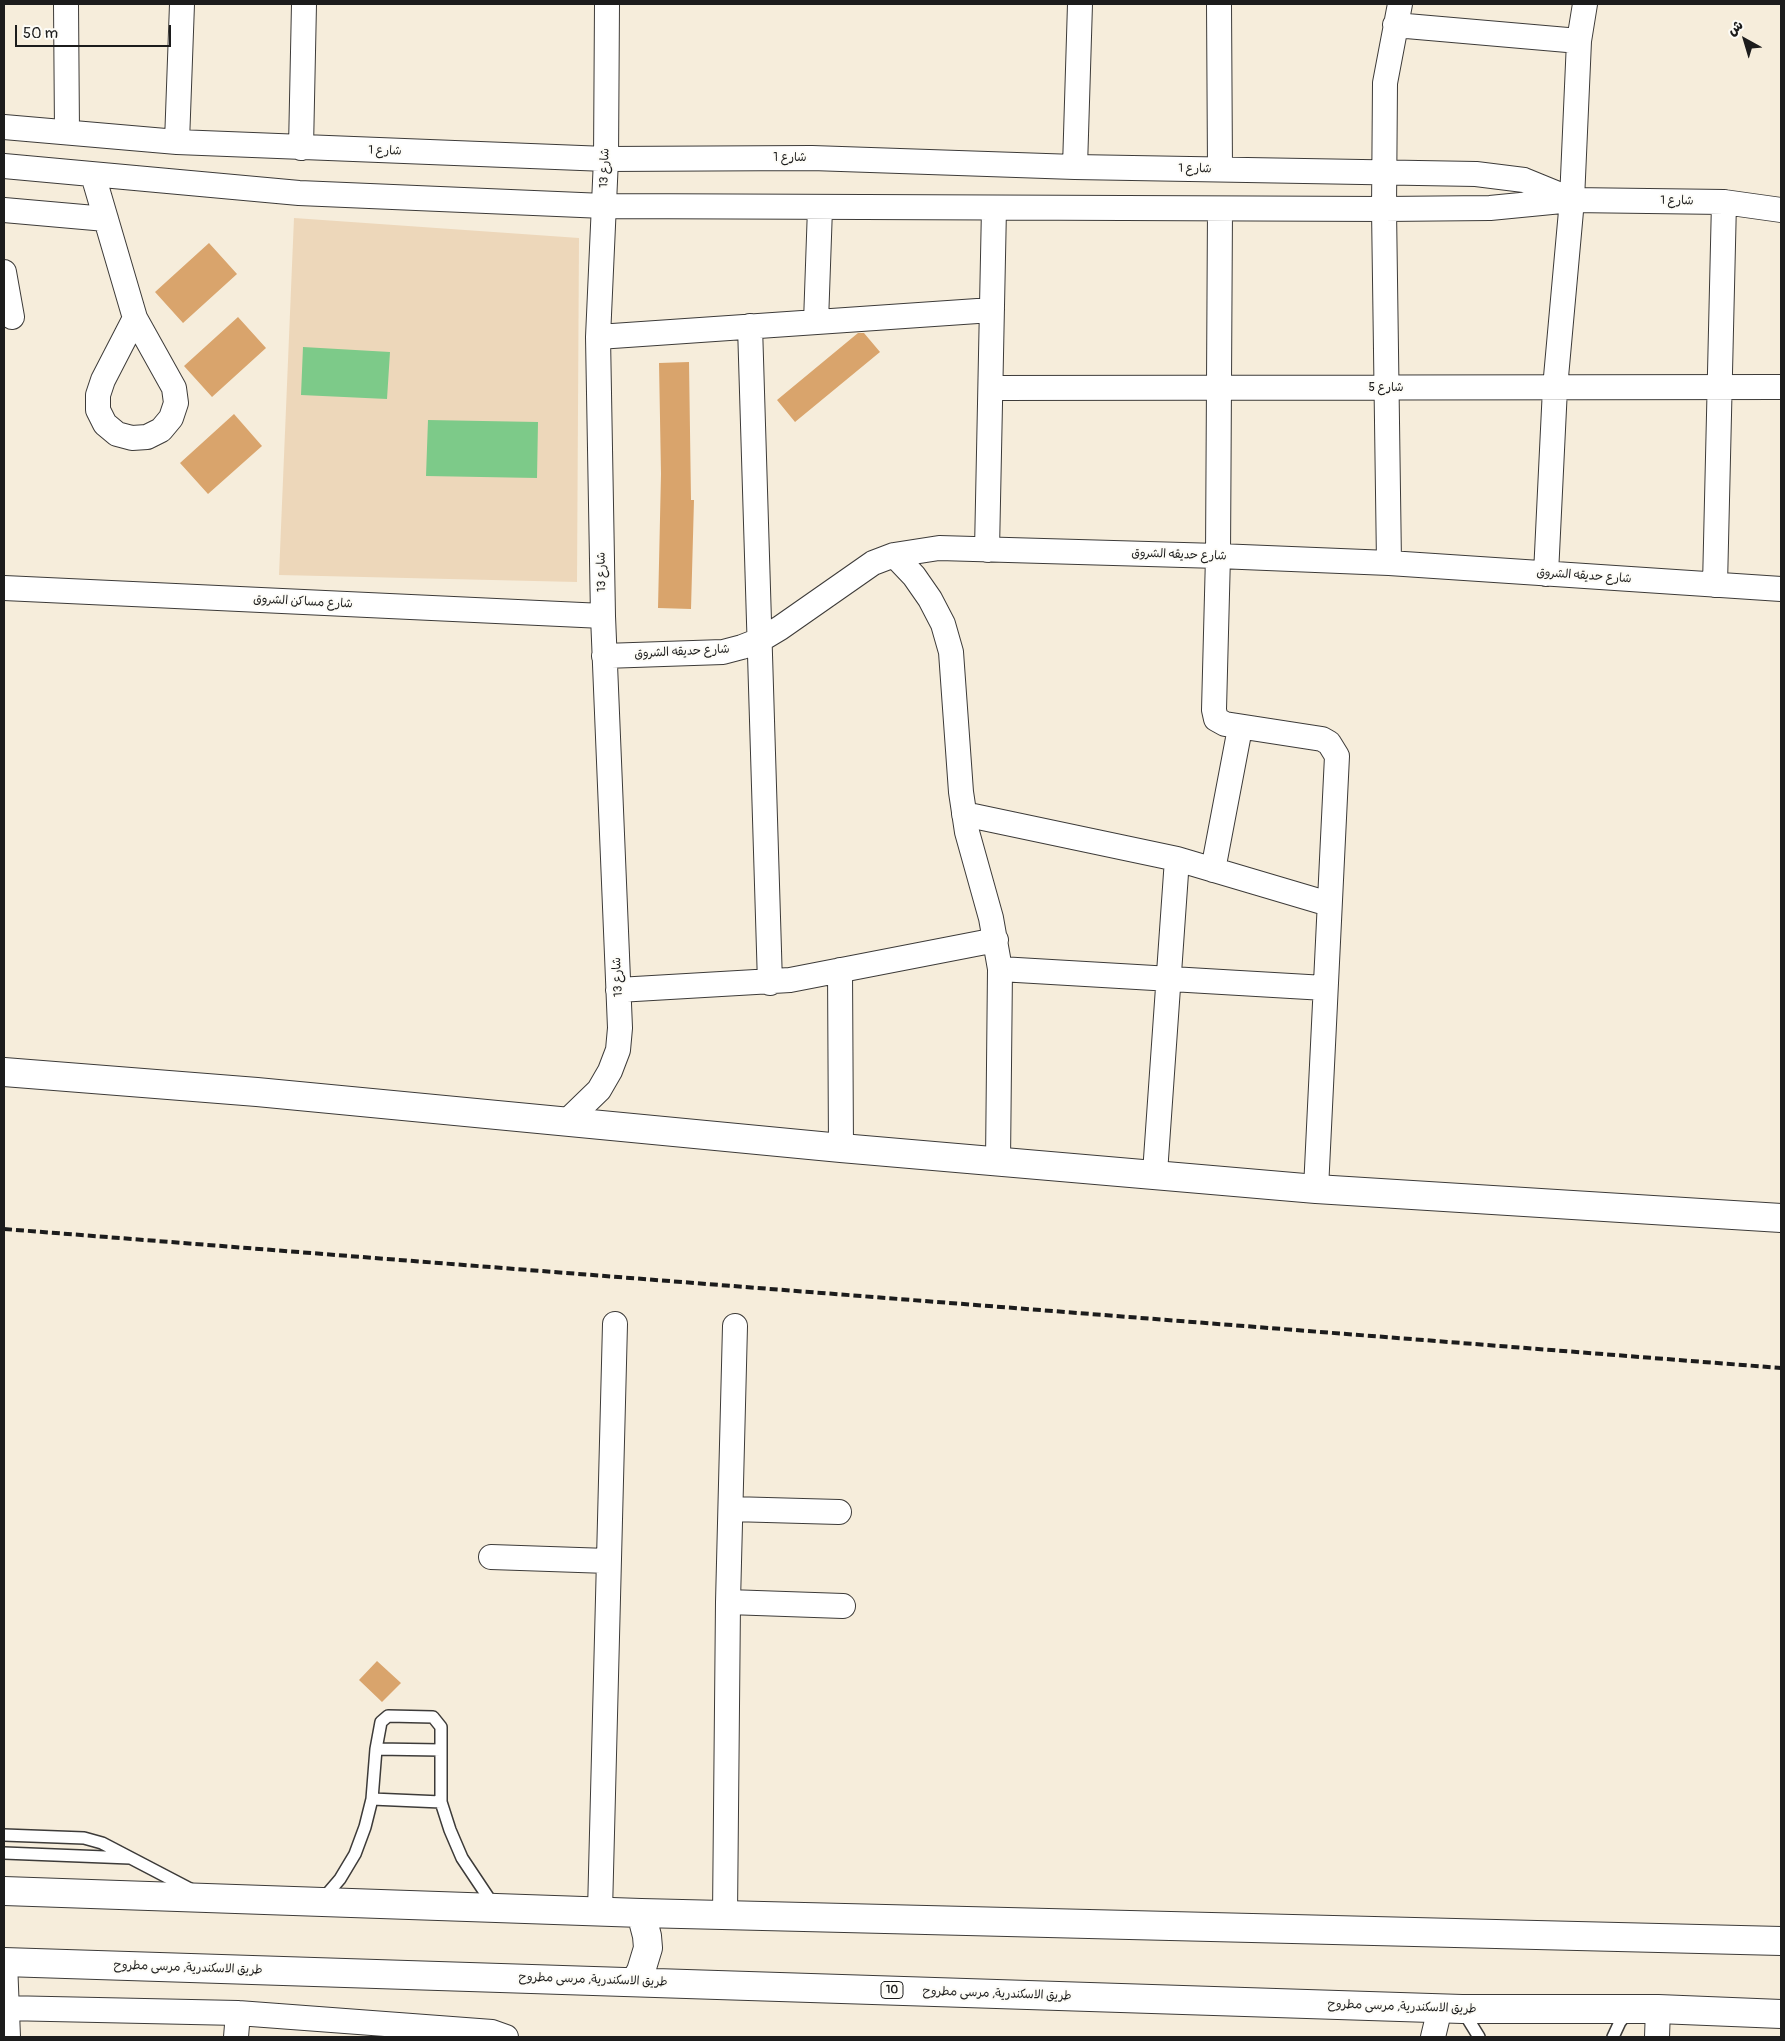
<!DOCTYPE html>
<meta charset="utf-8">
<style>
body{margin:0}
#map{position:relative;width:1785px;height:2041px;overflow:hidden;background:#f6eddb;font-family:Pangolin,"Playpen Sans Arabic",sans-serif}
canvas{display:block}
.frame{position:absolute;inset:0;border:5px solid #1c1c1c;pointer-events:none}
.north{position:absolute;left:1720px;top:15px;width:50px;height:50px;-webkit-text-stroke:4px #fdfcf7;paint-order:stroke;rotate:321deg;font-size:14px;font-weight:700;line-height:20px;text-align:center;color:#1c1c1c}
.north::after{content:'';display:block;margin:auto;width:18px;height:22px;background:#1c1c1c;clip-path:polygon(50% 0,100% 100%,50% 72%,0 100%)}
.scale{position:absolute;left:15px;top:25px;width:156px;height:22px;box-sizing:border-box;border:2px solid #1c1c1c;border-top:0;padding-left:6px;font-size:15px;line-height:18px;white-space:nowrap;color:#1c1c1c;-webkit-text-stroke:4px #fdfcf7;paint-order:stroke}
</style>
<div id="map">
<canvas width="1785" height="2041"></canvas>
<div class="frame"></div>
<div class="north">ش</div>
<div class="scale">50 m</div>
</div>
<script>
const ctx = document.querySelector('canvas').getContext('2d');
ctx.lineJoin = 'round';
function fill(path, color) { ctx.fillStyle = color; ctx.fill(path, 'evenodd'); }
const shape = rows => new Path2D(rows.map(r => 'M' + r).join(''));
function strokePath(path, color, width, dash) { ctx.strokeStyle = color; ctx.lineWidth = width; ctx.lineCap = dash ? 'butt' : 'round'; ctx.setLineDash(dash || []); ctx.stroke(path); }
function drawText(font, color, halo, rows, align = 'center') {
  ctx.font = font + ' Pangolin,"Playpen Sans Arabic",sans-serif'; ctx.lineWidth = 4; ctx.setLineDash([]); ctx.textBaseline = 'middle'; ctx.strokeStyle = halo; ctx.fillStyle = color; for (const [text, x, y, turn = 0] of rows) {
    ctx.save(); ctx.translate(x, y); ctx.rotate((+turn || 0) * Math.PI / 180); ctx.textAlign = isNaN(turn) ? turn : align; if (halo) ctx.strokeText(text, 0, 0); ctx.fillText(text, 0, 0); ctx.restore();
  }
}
const built = shape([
 [294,218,579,238,577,582,279,575]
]);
const green = shape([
 [303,347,390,352,387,399,301,395],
 [428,420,538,422,537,478,426,476]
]);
const building = shape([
 [209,243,237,274,183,323,155,292],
 [238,317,266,348,212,397,184,366],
 [858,333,864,333,880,352,795,422,777,400],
 [689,362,691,500,694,500,691,609,658,608,661,474,659,363],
 [234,414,262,446,208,494,180,463],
 [377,1661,401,1683,382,1702,359,1680]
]);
const service = shape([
 [376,1749,441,1750],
 [372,1799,441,1802],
 [4,1835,84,1838,102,1843,192,1890],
 [4,1853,130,1858],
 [322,1900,340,1879,355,1854,365,1827,372,1799,376,1749,381,1722,388,1716,433,1717,441,1727,441,1802,450,1830,462,1858,494,1906],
 [1463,2011,1479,2037],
 [1613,2037,1620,2022,1629,2011]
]);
const minor = shape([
 [66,4,67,132],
 [1219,4,1220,169],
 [1395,25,1579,41],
 [4,127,177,142,606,159,812,158,1075,167,1476,174,1524,180,1568,198],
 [177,142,182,4],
 [301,148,304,4],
 [4,166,299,193,604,206,1384,209,1490,208,1572,200,1724,202,1781,210],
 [1075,167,1080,4],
 [93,175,135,318],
 [1220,209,1218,556,1214,710,1216,719,1225,724,1322,739,1329,743,1337,756,1316,1189],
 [4,210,106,219],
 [4,272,12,317],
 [135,318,174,388,176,403,171,418,161,430,147,437,132,438,117,434,105,424,98,410,98,395,103,380,135,318],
 [816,322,820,208],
 [750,326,770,983],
 [598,337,992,310],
 [991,388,1781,387],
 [987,550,994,208],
 [894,555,914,576,930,599,943,624,951,652,961,792,967,832,991,918,1000,969,998,1161],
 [1389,563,1384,209,1385,83,1400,4],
 [1546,574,1555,388,1572,200,1579,41,1585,4],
 [1715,585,1724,202],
 [4,588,603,616],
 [604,656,723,652,742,647,760,640,780,628,873,563,894,555,939,548,1218,556,1389,563,1781,589],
 [964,814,1177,859,1329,904],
 [1213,870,1240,728],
 [1000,969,1325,988],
 [840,970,841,1148],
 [618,990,790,980,996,940],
 [566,1122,599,1090,610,1071,618,1050,620,1028,603,616,598,337,606,159,607,4],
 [1155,1173,1177,859],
 [731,1509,839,1512],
 [491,1557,608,1561],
 [728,1602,843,1606],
 [600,1911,615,1324],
 [725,1915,728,1602,735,1326],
 [5,1962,8,2037],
 [4,2008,238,2013,492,2032,506,2037],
 [236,2037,238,2013],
 [1433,2037,1440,2008],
 [1657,2037,1658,2009]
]);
const tertiary = shape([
 [4,1072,257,1092,841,1148,1316,1189,1781,1218]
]);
const primary = shape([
 [4,1891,641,1913,1781,1941],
 [4,1962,1462,2009,1658,2009,1781,2014],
 [635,1982,641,1971,648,1948,647,1936,641,1913]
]);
const rail = shape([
 [4,1229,1781,1368]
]);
const shields = [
 [892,1990,22]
];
const shieldNames = [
 ["10",892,1990]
];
const streetNames = [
 ["شارع 1",385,151,2],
 ["شارع 1",790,158],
 ["شارع 13",605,168,-88],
 ["شارع 1",1195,169,1],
 ["شارع 1",1677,201,1],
 ["شارع 5",1386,388],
 ["شارع حديقه الشروق",1179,555,2],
 ["شارع 13",602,572,-91],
 ["شارع حديقه الشروق",1584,576,4],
 ["شارع مساكن الشروق",303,602,3],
 ["شارع حديقه الشروق",682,652,-3],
 ["شارع 13",618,977,-93],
 ["طريق الاسكندرية, مرسى مطروح",188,1968,2],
 ["طريق الاسكندرية, مرسى مطروح",593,1980,2],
 ["طريق الاسكندرية, مرسى مطروح",997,1994,2],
 ["طريق الاسكندرية, مرسى مطروح",1402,2007,2]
];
fill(built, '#edd7ba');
fill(green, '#7dca89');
fill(building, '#d9a46c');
strokePath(service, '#3d3b39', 14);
strokePath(minor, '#3d3b39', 26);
strokePath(tertiary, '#3d3b39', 30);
strokePath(primary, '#3d3b39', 30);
strokePath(service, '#fff', 11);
strokePath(minor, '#fff', 24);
strokePath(tertiary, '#fff', 28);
strokePath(primary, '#fff', 28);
strokePath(rail, '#1c1c1c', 4, [8, 4]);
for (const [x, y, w] of shields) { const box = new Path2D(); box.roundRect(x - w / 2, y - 8.5, w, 17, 4); ctx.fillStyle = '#fdfcf7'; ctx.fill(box); strokePath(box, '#1c1c1c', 1); }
drawText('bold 11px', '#1c1c1c', null, shieldNames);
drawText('12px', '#1c1c1c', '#fdfcf7', streetNames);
</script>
